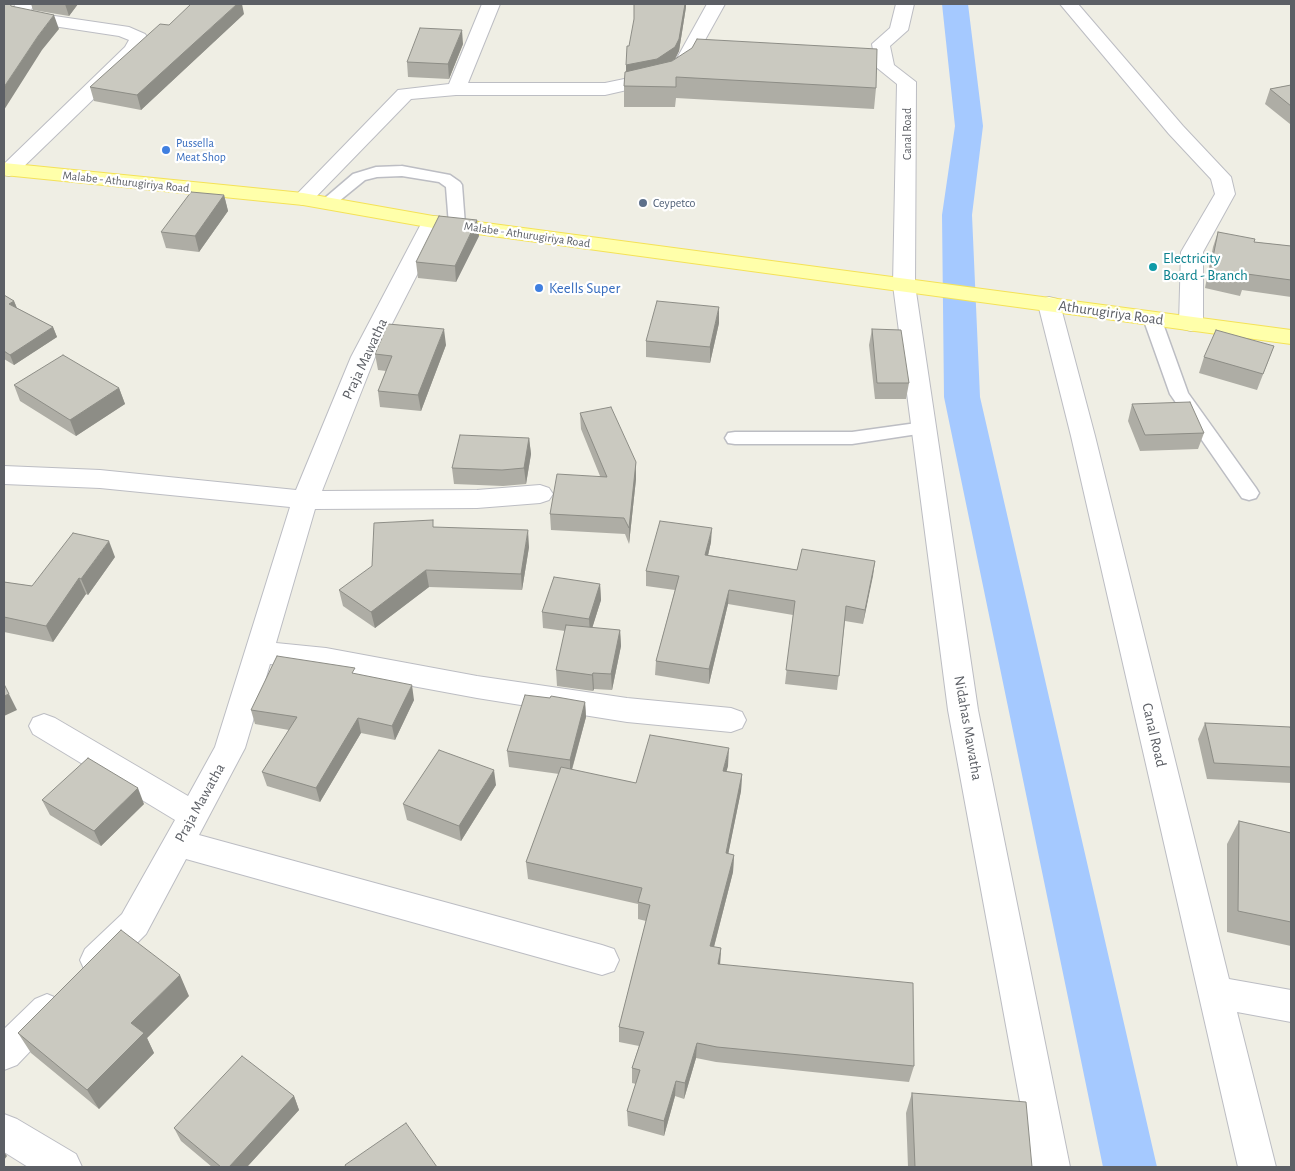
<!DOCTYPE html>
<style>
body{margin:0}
#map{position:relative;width:1295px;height:1171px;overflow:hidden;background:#efeee4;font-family:"Alegreya Sans",sans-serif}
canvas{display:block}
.frame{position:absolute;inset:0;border:5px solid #5c5f65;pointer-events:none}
</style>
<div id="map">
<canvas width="1295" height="1171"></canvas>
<div class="frame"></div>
</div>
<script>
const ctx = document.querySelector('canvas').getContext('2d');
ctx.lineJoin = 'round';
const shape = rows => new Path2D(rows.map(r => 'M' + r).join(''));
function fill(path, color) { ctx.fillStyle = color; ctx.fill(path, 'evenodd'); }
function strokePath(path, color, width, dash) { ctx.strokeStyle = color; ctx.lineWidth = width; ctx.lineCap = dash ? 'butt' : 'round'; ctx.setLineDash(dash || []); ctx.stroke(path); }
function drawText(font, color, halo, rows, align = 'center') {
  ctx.font = font + ' "Alegreya Sans",sans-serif'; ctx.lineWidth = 4.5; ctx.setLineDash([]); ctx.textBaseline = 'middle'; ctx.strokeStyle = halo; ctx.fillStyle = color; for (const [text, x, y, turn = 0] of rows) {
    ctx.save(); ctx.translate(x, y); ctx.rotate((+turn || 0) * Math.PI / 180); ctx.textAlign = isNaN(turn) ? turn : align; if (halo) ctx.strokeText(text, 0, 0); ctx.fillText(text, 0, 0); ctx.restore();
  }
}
const canal = shape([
 [942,4,968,4,983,126,972,215,980,397,1157,1167,1103,1167,944,397,942,215,955,126,942,4]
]);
const lane = shape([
 [402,166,450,175,460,182,462,185,465,225,463,229,457,230,451,229,449,225,446,187,439,182,402,176,377,177,365,180,333,206,327,208,321,206,319,203,353,174,376,167,402,166],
 [1152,313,1158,314,1161,318,1188,393,1256,488,1259,493,1256,498,1249,500,1242,498,1170,394,1143,318,1146,314,1152,313],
 [924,422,931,424,934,428,931,432,852,444,735,444,728,443,725,438,728,433,735,432,852,432,924,422]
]);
const street = shape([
 [15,4,33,4,31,11,41,14,129,27,145,34,148,38,140,54,16,174,9,176,4,175,4,164,125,47,129,40,119,36,40,24,16,18,13,14,15,4],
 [482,4,500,4,468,83,605,83,658,72,676,60,707,4,725,4,690,67,671,80,605,95,456,95,411,99,310,203,303,205,296,203,293,199,296,195,398,90,449,84,482,4],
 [896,4,914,4,908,30,890,46,894,65,916,82,915,285,978,710,1070,1167,1032,1167,948,710,893,285,897,84,876,67,872,44,890,28,896,4],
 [1060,4,1078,4,1183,126,1231,177,1235,194,1203,252,1203,324,1199,329,1191,331,1183,329,1179,324,1181,252,1215,194,1211,179,1169,134,1060,4],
 [433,216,441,217,444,222,375,357,322,491,477,490,540,485,549,488,553,494,549,500,540,503,477,508,315,509,276,643,326,648,477,676,627,698,731,708,742,712,746,720,742,728,731,732,627,722,477,698,326,670,270,664,245,748,199,835,602,945,614,949,619,960,614,971,602,975,186,859,146,934,109,971,97,975,85,971,80,960,85,949,122,914,175,820,33,734,29,726,33,718,44,714,55,718,188,796,215,747,290,507,100,488,4,484,4,466,100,470,296,490,351,357,422,222,425,217,433,216],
 [1049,297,1057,299,1060,304,1095,436,1229,979,1291,990,1291,1022,1237,1012,1276,1167,1238,1167,1071,436,1038,304,1041,299,1049,297],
 [47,994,59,999,64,1010,59,1021,17,1065,4,1070,4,1029,35,999,47,994],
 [4,1114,17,1119,76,1154,82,1167,28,1167,4,1152,4,1114]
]);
const primary = shape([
 [4,163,303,193,433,216,1291,330,1291,344,433,228,303,205,4,175,4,163]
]);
const wall = shape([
 [31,4,78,4,69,16,33,10],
 [686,7,679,51,675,59,670,62,876,88,874,109,676,98,675,107,624,107,624,86,629,46],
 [244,14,141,110,94,101,90,87],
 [463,44,449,79,408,77,407,62],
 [1291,85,1291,134,1290,124,1265,104,1270,89],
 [224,195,228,211,199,252,166,248,161,232],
 [1218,232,1254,242,1291,246,1291,297,1242,290,1240,296,1205,288,1213,247],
 [479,236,456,282,418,278,416,262],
 [4,295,14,301,17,308,53,327,57,337,14,365,4,359],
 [719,323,710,363,646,357,646,341],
 [872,329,909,383,906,399,875,399,869,345],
 [446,345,421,411,380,407,378,391,386,371,378,370,375,354],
 [1274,346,1257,390,1199,373,1204,357],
 [14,385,119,388,125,404,76,436,20,401],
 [1132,404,1204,433,1198,449,1140,451,1128,421],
 [580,413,636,462,636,479,629,544,625,534,551,530,550,514,600,476,581,429],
 [529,438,531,454,526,484,503,486,454,484,452,468],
 [434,527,529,547,522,590,429,587,375,628,343,606,339,590],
 [711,542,708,555,797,570,875,561,863,624,845,621,837,690,785,684,793,615,728,604,709,684,655,675,656,661,675,590,646,586,646,571],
 [115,557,88,595,86,594,53,642,4,632,4,582,32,586],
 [600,584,601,600,592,628,620,630,621,646,612,690,594,689,593,691,557,686,556,670,565,631,543,628,542,612],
 [356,674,414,700,395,740,361,733,320,802,267,786,262,772,289,730,255,724,251,710],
 [550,698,585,702,586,717,572,770,636,783,728,766,726,771,742,774,741,791,728,854,734,855,733,872,714,947,721,948,720,964,914,1066,909,1082,716,1062,696,1058,684,1099,675,1096,664,1136,628,1126,627,1111,636,1084,632,1083,632,1068,639,1046,619,1042,619,1027,646,921,638,919,638,904,528,879,526,862,559,774,509,767,507,751],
 [1205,723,1291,730,1291,783,1207,779,1198,739],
 [496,785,461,841,407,820,403,804],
 [42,800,144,804,101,846,50,815],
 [1239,821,1291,833,1291,946,1227,932,1227,844],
 [189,996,147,1038,154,1053,99,1109,31,1053,18,1033],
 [912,1093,1032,1167,908,1167,906,1113],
 [294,1096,299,1110,247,1167,212,1167,181,1141,174,1128]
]);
const shadedWall = shape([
 [65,4,78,4,69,16],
 [237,4,242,4,244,14,141,110,137,95],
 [685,4,686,4,686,7,679,51,675,59,657,70,626,77,626,65],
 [54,15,59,29,42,50,4,110,4,87,38,36],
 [462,30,463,44,449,79,448,64],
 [224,195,228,211,199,252,195,236],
 [477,220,479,236,456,282,455,266],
 [14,301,18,311,9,304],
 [719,307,719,323,710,363,710,347],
 [53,327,57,337,14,365,10,355],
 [444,329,446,345,421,411,418,395],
 [119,388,125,404,76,436,70,420],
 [529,438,531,454,526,484,524,468],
 [636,462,636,479,629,544,629,528],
 [712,528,711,542,705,569,705,555],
 [528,530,529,547,522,590,521,574],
 [109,541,115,557,88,595,81,579],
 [875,561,873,576,863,624,865,610],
 [426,570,429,587,375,628,371,612],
 [79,578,86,594,53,642,46,626],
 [600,584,601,600,590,635,589,619],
 [729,590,728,604,709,684,709,669],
 [620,630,621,646,612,690,611,674],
 [593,673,594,689,593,691,592,675],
 [412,685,414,700,395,740,392,726],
 [9,694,17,710,4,716,4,696],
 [585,702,586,717,570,776,570,760],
 [358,718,361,733,320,802,316,788],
 [729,748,728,766,722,788,723,771],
 [494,770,496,785,461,841,459,826],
 [742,774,741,791,725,870,726,853],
 [138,788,144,804,101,846,94,831],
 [734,855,733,872,710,962,710,946],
 [721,948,720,965,718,964],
 [180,975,189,996,147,1038,154,1053,99,1109,87,1090,131,1023],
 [697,1043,696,1058,684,1099,685,1083],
 [676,1081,675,1096,664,1136,664,1121],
 [294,1096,299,1110,247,1167,229,1167],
 [4,1152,7,1156,4,1160]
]);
const building = shape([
 [4,4,10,4,11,6,54,15,38,36,4,87,4,4],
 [191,4,237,4,137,95,90,87,160,24,169,25,191,4],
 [634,4,685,4,679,39,675,47,657,59,626,65,627,46,629,46,634,19,634,4],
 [420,28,462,30,448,64,407,62,420,28],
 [697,39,877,49,876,88,676,77,676,87,624,86,625,72,672,61,692,48,697,39],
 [1291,85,1291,106,1270,89,1291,85],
 [191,192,224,195,195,236,161,232,191,192],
 [439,216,477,220,455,266,416,262,439,216],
 [1218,232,1255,239,1254,242,1291,246,1291,280,1247,274,1246,280,1210,272,1218,232],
 [4,295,14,301,9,304,53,327,10,355,4,351,4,295],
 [657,301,719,307,710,347,646,341,657,301],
 [388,324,444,329,418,395,378,391,392,356,375,354,388,324],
 [872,329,901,330,909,383,877,383,872,329],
 [1216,330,1274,346,1263,374,1204,357,1216,330],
 [63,355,119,388,70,420,14,385,63,355],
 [1190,402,1204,433,1145,435,1132,404,1190,402],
 [611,407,636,462,629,528,624,518,550,514,557,474,607,477,580,413,611,407],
 [460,435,529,438,524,468,502,470,452,468,460,435],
 [433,520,433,527,528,530,521,574,426,570,371,612,339,590,372,566,374,523,433,520],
 [660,521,712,528,705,555,797,570,802,549,875,561,865,610,846,606,839,676,786,670,795,601,729,590,709,669,656,661,679,576,646,571,660,521],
 [73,533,109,541,81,579,79,578,46,626,4,617,4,582,32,586,73,533],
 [554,577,600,584,589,619,542,612,554,577],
 [566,625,620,630,611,674,593,673,592,675,556,670,566,625],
 [277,656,355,668,352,673,412,685,392,726,358,718,316,788,262,772,297,717,251,710,277,656],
 [4,684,9,694,4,696,4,684],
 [525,695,550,698,551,696,585,702,570,760,507,751,525,695],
 [1205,723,1290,727,1291,730,1291,767,1214,763,1205,723],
 [650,735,729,748,723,771,742,774,726,853,734,855,710,946,721,948,718,964,913,983,914,1066,717,1047,697,1043,685,1083,676,1081,664,1121,627,1111,640,1070,632,1068,644,1032,619,1027,650,905,638,902,642,888,526,862,561,767,636,783,650,735],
 [439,750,494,770,459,826,403,804,439,750],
 [88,758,138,788,94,831,42,800,88,758],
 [1239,821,1291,833,1291,922,1238,911,1239,821],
 [121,930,180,975,131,1023,144,1033,87,1090,18,1033,121,930],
 [242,1056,294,1096,229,1167,221,1167,174,1128,242,1056],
 [912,1093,1026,1102,1032,1167,915,1167,912,1093],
 [406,1123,437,1167,346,1167,345,1165,406,1123]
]);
const markers = [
 [166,150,5,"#3f7fe0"],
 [643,203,5,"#5c6f8a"],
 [1153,267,5,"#0f9aa8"],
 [539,288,5,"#3f7fe0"]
];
const farStreetnames = [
 ["Canal Road",907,134,-90],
 ["Malabe - Athurugiriya Road",126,182,6],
 ["Malabe - Athurugiriya Road",527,235,8]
];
const farShopnames = [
 ["Pussella",176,143],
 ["Meat Shop",176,157]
];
const farServicenames = [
 ["Ceypetco",653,203]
];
const cultureNames = [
 ["Electricity",1163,258],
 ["Board - Branch",1163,275]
];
const shopNames = [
 ["Keells Super",549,288]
];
const streetNames = [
 ["Athurugiriya Road",1111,313,8],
 ["Praja Mawatha",365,359,-65],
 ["Nidahas Mawatha",968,728,80],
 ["Canal Road",1154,735,77],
 ["Praja Mawatha",200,803,-61]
];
fill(canal, '#a5c9ff');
strokePath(lane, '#bcbdc3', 3);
strokePath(street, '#bcbdc3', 2);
strokePath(primary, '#f4e258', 2);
fill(lane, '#fff');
fill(street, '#fff');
fill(primary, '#ffa');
fill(wall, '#aeada5');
fill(shadedWall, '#8d8d86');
fill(building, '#cac9c0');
strokePath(building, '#8d8d86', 1);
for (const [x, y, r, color] of markers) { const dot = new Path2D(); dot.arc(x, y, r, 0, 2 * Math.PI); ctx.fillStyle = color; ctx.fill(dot); strokePath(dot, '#fff', 2); }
drawText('12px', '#5c5f65', '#fff', farStreetnames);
drawText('12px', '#366cbe', '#fff', farShopnames, 'left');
drawText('12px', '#4e5e75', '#fff', farServicenames, 'left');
drawText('15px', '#0d838f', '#fff', cultureNames, 'left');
drawText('15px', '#366cbe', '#fff', shopNames, 'left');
drawText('15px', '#5c5f65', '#fff', streetNames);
</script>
